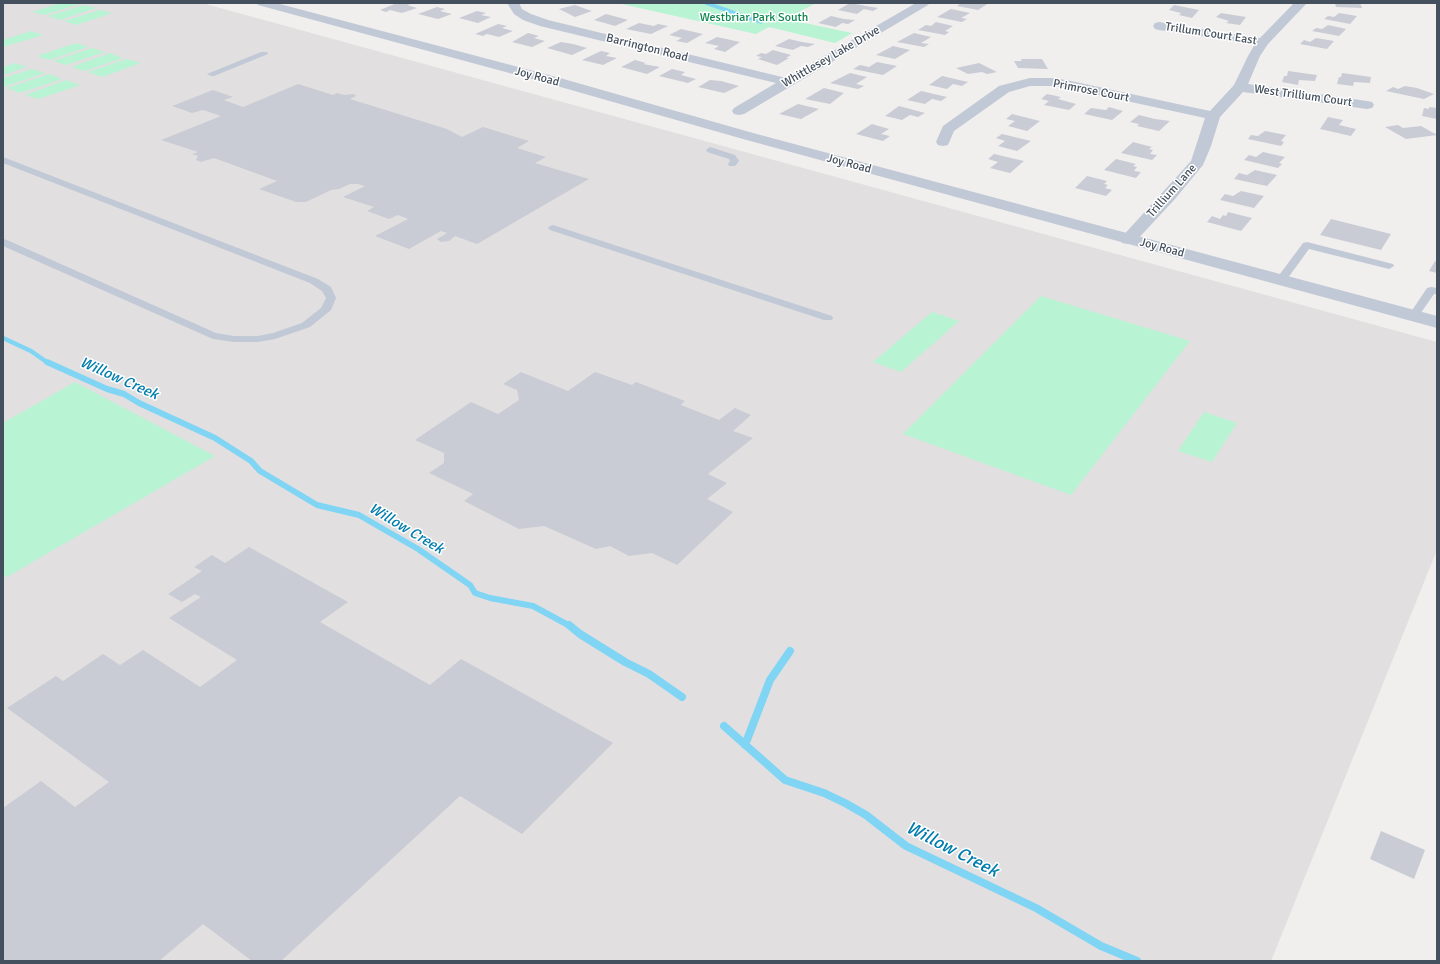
<!DOCTYPE html>
<style>
body{margin:0}
#map{position:relative;width:1440px;height:964px;overflow:hidden;background:#f1eeee;font-family:Signika,sans-serif}
canvas{display:block}
.frame{position:absolute;inset:0;border:4px solid #44505d;pointer-events:none}
</style>
<div id="map">
<canvas width="1440" height="964"></canvas>
<div class="frame"></div>
</div>
<script>
const ctx = document.querySelector('canvas').getContext('2d');
ctx.lineJoin = 'round';
function fill(path, color) { ctx.fillStyle = color; ctx.fill(path, 'evenodd'); }
const shape = rows => new Path2D(rows.map(r => 'M' + r).join(''));
function strokePath(path, color, width, dash) { ctx.strokeStyle = color; ctx.lineWidth = width; ctx.lineCap = dash ? 'butt' : 'round'; ctx.setLineDash(dash || []); ctx.stroke(path); }
function drawText(font, color, halo, rows, align = 'center') {
  ctx.font = font + ' Signika,sans-serif'; ctx.lineWidth = 3; ctx.setLineDash([]); ctx.textBaseline = 'middle'; ctx.strokeStyle = halo; ctx.fillStyle = color; for (const [text, x, y, turn = 0] of rows) {
    ctx.save(); ctx.translate(x, y); ctx.rotate((+turn || 0) * Math.PI / 180); ctx.textAlign = isNaN(turn) ? turn : align; if (halo) ctx.strokeText(text, 0, 0); ctx.fillText(text, 0, 0); ctx.restore();
  }
}
const education = shape([
 [3,3,202,3,1437,342,1437,550,1271,961,3,961]
]);
const green = shape([
 [60,3,80,4,44,15,32,12],
 [617,3,816,3,786,19,852,33,835,43,769,27,756,34],
 [84,5,96,8,60,20,48,16],
 [100,10,112,13,76,25,64,21],
 [31,31,43,35,3,47,3,40],
 [76,43,88,47,49,60,37,56],
 [92,48,105,52,66,65,53,61],
 [110,53,123,58,84,71,71,67],
 [127,59,141,63,102,77,88,72],
 [15,63,27,67,3,75,3,67],
 [32,69,45,73,3,87,3,78],
 [49,74,62,79,20,93,7,88],
 [66,80,80,85,38,99,25,95],
 [1041,296,1190,341,1071,495,903,434],
 [932,312,959,321,901,372,873,362],
 [75,382,215,456,7,577,3,575,3,423],
 [1204,412,1237,423,1212,462,1178,451]
]);
const streamFar3 = shape([
 [706,3,761,22]
]);
const streamFar2 = shape([
 [3,338,31,351,48,363]
]);
const streamFar1 = shape([
 [47,362,107,389,124,394,139,403,215,438,251,461,260,471,317,505,359,515,418,549,470,585,475,593,490,598,533,606,570,626]
]);
const stream = shape([
 [569,625,580,634,625,662,649,674,682,697],
 [724,726,785,780,824,793,845,803,866,815,906,846,1036,908,1101,946,1137,961],
 [745,745,770,680,790,651]
]);
const building = shape([
 [397,3,407,3,411,4,407,5,417,8,402,13,390,10,386,12,380,10],
 [850,3,866,6,878,8,873,11,864,9,857,14,838,10],
 [961,3,989,3,978,10,957,6],
 [1335,3,1360,3,1362,8,1336,7],
 [575,5,586,9,592,11,575,17,559,9],
 [1174,5,1199,10,1192,18,1179,15,1181,13,1169,10],
 [437,7,445,9,440,11,452,14,438,19,418,14],
 [951,9,970,13,961,18,967,19,962,22,937,17],
 [477,11,486,13,481,15,491,17,478,23,459,18],
 [1221,13,1246,17,1240,25,1226,23,1229,21,1216,17],
 [1339,13,1357,16,1350,24,1324,19,1328,16,1334,17],
 [606,14,621,18,628,20,615,26,594,20],
 [831,16,844,19,855,20,848,24,842,23,836,27,818,23],
 [936,22,953,26,945,31,949,32,945,35,918,30,926,25,931,26],
 [639,23,654,26,658,24,668,26,651,34,626,29],
 [498,24,507,26,502,28,513,31,499,37,487,34,483,36,475,34],
 [1328,25,1346,29,1339,36,1312,31,1316,28,1322,29],
 [681,29,703,34,687,43,676,41,682,38,669,35],
 [528,33,539,36,534,38,545,41,532,47,512,42],
 [914,33,931,37,921,43,929,44,924,47,897,42],
 [717,37,740,42,725,52,714,49,719,46,705,43],
 [1316,38,1334,41,1327,49,1300,44,1304,40,1310,42],
 [789,39,802,42,815,44,808,47,801,46,793,50,775,46],
 [561,42,573,44,587,48,572,55,547,48],
 [893,46,910,50,895,59,876,55],
 [773,50,791,55,786,58,789,58,777,65,758,59,762,57,756,56,761,53,766,54],
 [601,51,610,53,606,56,617,58,603,65,582,60],
 [1021,59,1042,59,1048,69,1018,68,1014,61,1022,61],
 [635,60,646,63,643,64,660,67,647,74,621,67],
 [877,62,897,66,883,75,853,69,860,65,869,67],
 [979,63,997,72,987,74,982,72,968,74,956,68],
 [672,69,685,72,681,75,696,79,688,83,659,76],
 [1288,71,1317,75,1315,81,1299,80,1298,85,1282,82,1284,76,1287,76],
 [850,73,867,77,856,84,864,86,858,89,830,83],
 [1342,73,1371,77,1370,83,1354,82,1353,86,1337,84,1339,77,1341,77],
 [942,76,968,82,962,86,953,84,947,89,929,85],
 [710,80,721,81,739,86,724,93,698,87],
 [298,84,333,95,337,93,344,95,354,94,356,96,350,99,447,129,462,137,483,127,529,141,517,148,546,157,535,163,589,179,477,244,455,236,449,241,441,242,437,239,447,233,441,231,409,249,375,236,408,219,398,215,389,219,367,211,374,207,343,197,365,186,358,184,350,184,339,189,331,190,306,202,296,202,259,189,277,181,214,158,201,162,196,160,198,156,192,154,198,152,161,140,221,116,203,110,192,113,172,106,213,90,233,97,224,100,243,107],
 [1405,86,1417,88,1434,94,1424,99,1386,91,1393,87,1398,89],
 [824,88,844,93,830,104,805,99],
 [921,91,947,97,941,101,932,99,925,104,907,100],
 [1047,94,1061,97,1058,99,1076,104,1069,110,1044,105,1049,101,1041,99],
 [798,104,819,109,801,119,779,114],
 [899,106,925,113,918,117,910,115,902,120,885,116],
 [1109,107,1123,111,1112,120,1084,114,1091,108,1106,110],
 [1429,107,1437,108,1437,119,1422,116,1424,108,1429,109],
 [1012,114,1040,121,1027,131,1008,126,1015,121,1006,119],
 [1139,115,1155,119,1170,121,1159,131,1137,126,1139,124,1130,122],
 [1328,117,1343,120,1339,125,1356,129,1351,136,1320,129],
 [872,124,889,129,881,134,890,136,883,141,856,134],
 [1398,125,1403,128,1421,126,1437,135,1406,139,1385,127],
 [1265,131,1286,135,1281,141,1284,142,1281,146,1248,139,1251,135,1258,136],
 [1002,134,1031,141,1017,151,998,146,1005,141,996,138],
 [1133,142,1152,147,1149,149,1153,150,1150,154,1157,155,1152,160,1121,153],
 [1263,152,1285,157,1279,163,1282,164,1278,168,1244,160,1249,155,1256,157],
 [994,154,1024,161,1010,173,990,168,998,162,988,159],
 [1116,159,1136,164,1133,166,1137,167,1134,171,1141,172,1136,178,1104,170],
 [1255,170,1277,175,1267,186,1234,179,1239,173,1247,175],
 [1087,176,1107,181,1104,184,1108,185,1105,188,1112,190,1106,196,1075,188],
 [1241,191,1264,196,1254,208,1220,200,1225,194,1233,196],
 [1228,212,1252,218,1241,231,1207,222,1212,216,1220,219,1223,215,1226,216],
 [1331,219,1391,234,1381,250,1320,235],
 [1435,261,1437,262,1437,273,1429,271],
 [521,372,568,391,595,372,632,385,636,382,685,401,681,405,719,420,735,408,751,415,733,431,753,438,708,474,727,483,707,499,733,512,677,565,652,553,629,556,610,546,596,549,544,526,519,529,464,501,473,494,429,473,444,463,444,453,415,440,471,402,498,414,519,400,517,390,503,384],
 [249,547,348,602,320,622,430,685,461,659,613,743,522,834,460,796,281,961,252,961,203,924,159,961,3,961,3,808,41,781,75,807,109,782,7,708,56,676,63,681,103,654,120,665,143,650,200,687,237,660,169,618,201,597,195,594,182,602,168,594,202,571,194,567,212,555,225,563],
 [1381,831,1425,850,1414,879,1370,859]
]);
const service = shape([
 [261,52,267,52,268,54,214,76,211,76,207,74,261,52],
 [710,147,735,155,739,161,735,166,729,166,728,164,730,161,729,159,707,152,706,150,710,147],
 [3,157,318,279,331,287,336,298,331,310,310,327,275,339,258,342,234,342,213,339,3,246,3,239,7,240,216,333,234,336,258,336,273,333,302,323,321,308,326,298,322,291,310,283,3,163,3,157],
 [553,225,832,316,833,318,832,320,824,320,550,230,548,228,550,226,553,225],
 [1307,242,1393,264,1394,266,1389,269,1309,249,1285,282,1277,282,1276,280,1277,278,1303,243,1307,242],
 [1431,287,1437,288,1437,294,1434,294,1418,317,1410,317,1409,315,1427,288,1431,287]
]);
const minor = shape([
 [507,3,519,3,522,9,531,14,548,20,786,78,916,3,930,3,928,5,744,114,739,115,734,114,732,111,734,108,776,83,540,26,523,20,514,14,507,3],
 [1294,3,1307,3,1268,44,1260,56,1248,84,1367,101,1372,102,1374,105,1372,108,1367,109,1243,92,1220,117,1211,146,1203,165,1175,199,1134,243,1128,244,1122,243,1120,239,1191,161,1205,118,1071,89,1054,86,1030,86,1009,92,954,131,948,145,943,146,938,145,936,142,943,126,999,86,1030,78,1054,78,1071,81,1210,111,1234,85,1248,56,1255,44,1159,30,1155,29,1153,26,1155,23,1159,22,1260,38,1294,3]
]);
const tertiary = shape([
 [256,3,276,3,560,78,753,133,1437,316,1437,328,743,139,550,84,258,5,256,3]
]);
const farParknames = [
 ["Westbriar Park South",754,18]
];
const farStreetnames = [
 ["Trillum Court East",1211,34,9],
 ["Barrington Road",647,48,14],
 ["Whittlesey Lake Drive",831,57,-30],
 ["Joy Road",537,77,15],
 ["Primrose Court",1091,91,11],
 ["West Trillium Court",1303,96,8],
 ["Joy Road",849,164,15],
 ["Trillium Lane",1172,191,-48],
 ["Joy Road",1162,248,15]
];
const waterNames = [
 ["Willow Creek",119,379,24],
 ["Willow Creek",406,529,31]
];
const nearWaternames = [
 ["Willow Creek",952,850,27]
];
fill(education, '#e2dfe0');
fill(green, '#b8f3d3');
strokePath(streamFar3, '#80d5f4', 3.5);
strokePath(streamFar2, '#80d5f4', 4.5);
strokePath(streamFar1, '#80d5f4', 6);
strokePath(stream, '#80d5f4', 8);
fill(building, '#c9ccd4');
fill(service, '#c0c9d5');
fill(minor, '#c0c9d5');
fill(tertiary, '#c0c9d5');
drawText('12px', '#0e8652', '#fff', farParknames);
drawText('12px', '#44505d', '#fff', farStreetnames);
drawText('italic 15px', '#017dad', '#fff', waterNames);
drawText('italic 18px', '#017dad', '#fff', nearWaternames);
</script>
